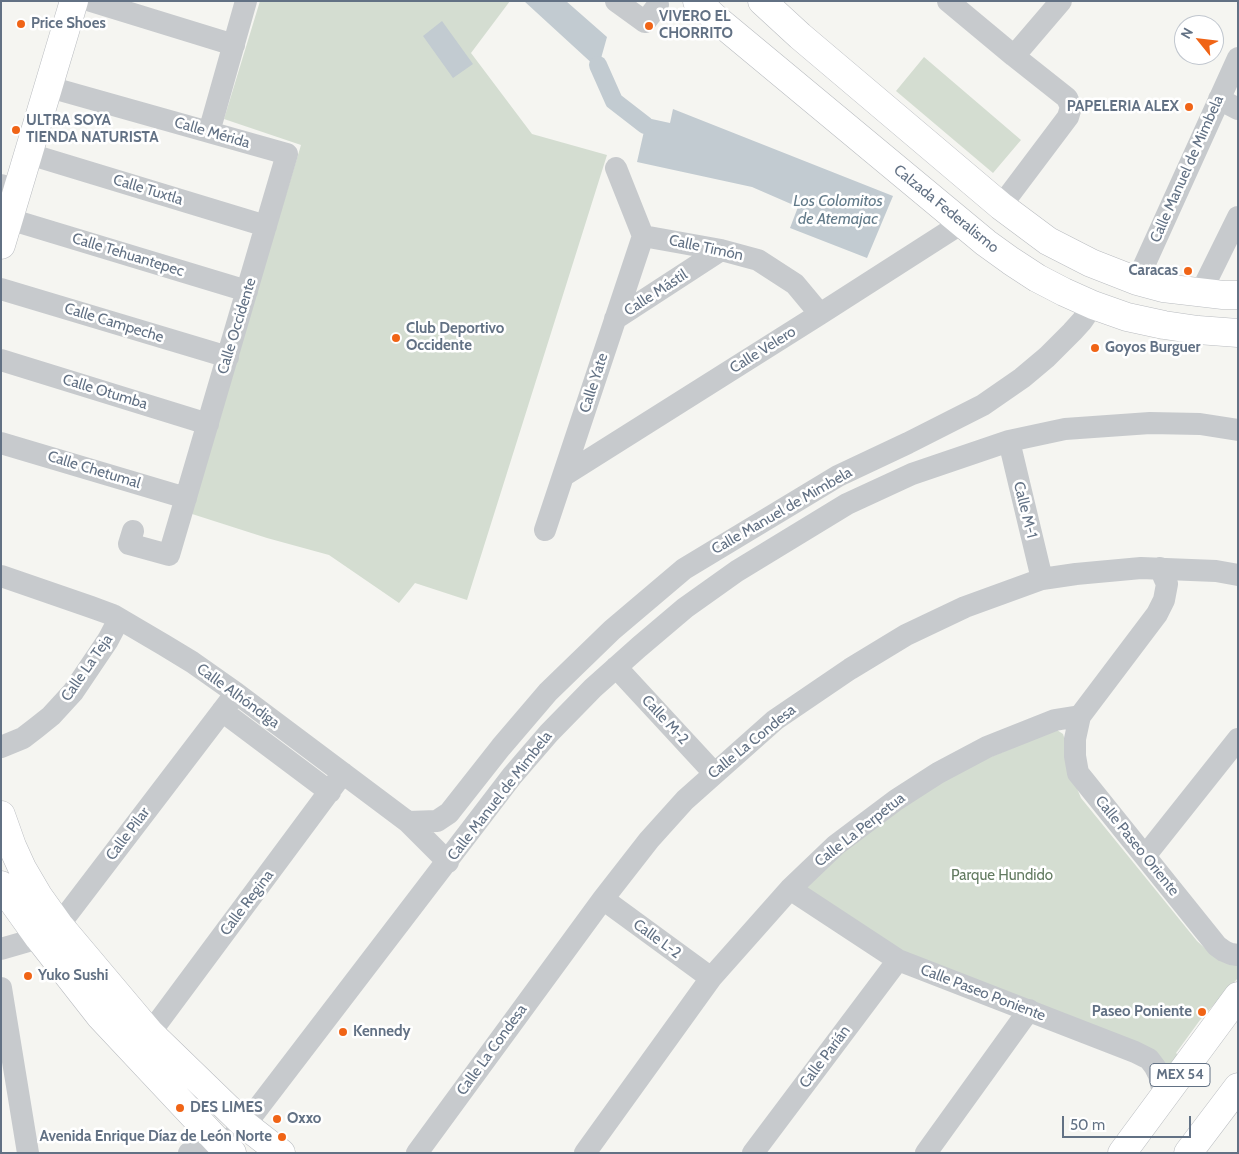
<!DOCTYPE html>
<meta charset="utf-8">
<style>
body{margin:0}
#map{position:relative;width:1239px;height:1154px;overflow:hidden;background:#f5f5f1;font-family:Cabin,sans-serif}
canvas{display:block}
.frame{position:absolute;inset:0;border:2px solid #627184;pointer-events:none}
.north{position:absolute;left:1174px;top:15px;width:50px;height:50px;box-sizing:border-box;background:#fff;border:1px solid #c0c6ce;border-radius:50%;rotate:299deg;font-size:14px;font-weight:700;line-height:20px;text-align:center;color:#627184}
.north::after{content:'';display:block;margin:auto;width:18px;height:22px;background:#f06416;clip-path:polygon(50% 0,100% 100%,50% 72%,0 100%)}
.scale{position:absolute;left:1062px;top:1116px;width:129px;height:22px;box-sizing:border-box;border:2px solid #627184;border-top:0;padding-left:6px;font-size:15px;line-height:18px;white-space:nowrap;color:#627184;-webkit-text-stroke:4px #fff;paint-order:stroke}
</style>
<div id="map">
<canvas width="1239" height="1154"></canvas>
<div class="frame"></div>
<div class="north">N</div>
<div class="scale">50 m</div>
</div>
<script>
const ctx = document.querySelector('canvas').getContext('2d');
ctx.lineJoin = 'round';
function fill(path, color) { ctx.fillStyle = color; ctx.fill(path, 'evenodd'); }
const shape = rows => new Path2D(rows.map(r => 'M' + r).join(''));
function strokePath(path, color, width, dash) { ctx.strokeStyle = color; ctx.lineWidth = width; ctx.lineCap = dash ? 'butt' : 'round'; ctx.setLineDash(dash || []); ctx.stroke(path); }
function drawText(font, color, halo, rows, align = 'center') {
  ctx.font = font + ' Cabin,sans-serif'; ctx.lineWidth = 5; ctx.setLineDash([]); ctx.textBaseline = 'middle'; ctx.strokeStyle = halo; ctx.fillStyle = color; for (const [text, x, y, turn = 0] of rows) {
    ctx.save(); ctx.translate(x, y); ctx.rotate((+turn || 0) * Math.PI / 180); ctx.textAlign = isNaN(turn) ? turn : align; if (halo) ctx.strokeText(text, 0, 0); ctx.fillText(text, 0, 0); ctx.restore();
  }
}
const green = shape([
 [260,1,510,1,471,53,532,134,607,155,467,600,415,583,399,603,329,555,267,538,189,513,301,145,224,119],
 [924,57,1021,140,993,173,896,91],
 [1057,730,1063,734,1064,737,1074,781,1081,798,1197,941,1208,951,1238,966,1238,978,1200,1020,1176,1053,1180,1057,1169,1068,894,952,802,884,849,844,961,769]
]);
const water = shape([
 [524,1,566,1,607,37,600,62,598,65,596,67],
 [442,21,473,64,453,78,423,36],
 [673,109,893,196,867,258,790,228,798,207,752,187,637,162,647,118,670,123]
]);
const canal = shape([
 [598,65,614,101,645,125]
]);
const minor = shape([
 [91,1,234,45],
 [616,1,645,22,658,5],
 [948,1,1014,56,1067,98,1071,107,1068,117,1001,206],
 [1014,56,1061,1],
 [49,87,287,154,169,555,129,544,133,531],
 [1219,99,1238,109],
 [209,132,246,1],
 [29,154,266,226],
 [616,168,643,236],
 [1,185,18,190],
 [9,219,247,291],
 [643,236,721,250,758,260,795,284,820,314],
 [1137,281,1238,58],
 [1,289,228,357],
 [1201,292,1238,217],
 [615,319,721,250],
 [1,360,208,424],
 [1009,441,1042,579],
 [1,443,186,498],
 [563,476,820,314,962,223],
 [545,530,643,236],
 [1,576,91,607,113,615,164,645,192,662,236,693,408,822,448,862],
 [616,667,714,773],
 [222,711,330,792],
 [1080,716,1075,739,1075,756,1078,773,1217,946,1224,951,1231,954,1238,955],
 [1,747,23,738,36,728,51,716,73,692,108,640,119,619],
 [408,822,437,821,449,813,501,747,548,692,612,630,684,569,838,476,908,443,983,405,1022,378,1047,357,1072,332,1082,321,1093,305],
 [1145,856,1238,739],
 [790,889,898,960,1135,1052,1149,1059,1155,1067,1159,1075,1164,1097],
 [603,899,711,978],
 [1,949,39,938,59,925,236,693],
 [1,988,28,1153],
 [150,1033,343,773],
 [189,1153,222,1146,245,1125,512,776,549,733,593,688,639,647,685,608,737,571,847,504,912,474,1009,441,1065,429,1150,423,1200,424,1238,430],
 [417,1153,603,899,649,840,685,800,775,720,850,669,906,635,965,607,1042,579,1076,574,1141,568,1216,571,1238,575],
 [585,1153,711,978,790,889,836,845,896,800,938,773,987,747,1055,720,1080,716,1157,614,1164,600,1167,584,1160,568],
 [753,1153,898,960],
 [926,1153,1029,1010]
]);
const major = shape([
 [697,1,715,18,986,243,1011,261,1037,278,1064,292,1093,305,1127,317,1164,325,1198,330,1238,333],
 [762,1,800,36,1001,206,1048,241,1091,263,1137,281,1163,288,1223,295,1238,295],
 [1,245,74,1],
 [1,815,12,846,22,868,39,897,59,925,150,1033,245,1125,281,1153],
 [1,885,39,938,100,1016,222,1146,232,1153],
 [1122,1153,1238,996],
 [1188,1153,1238,1087]
]);
const markers = [
 [21,24,5,"#f06416"],
 [649,26,5,"#f06416"],
 [1189,107,5,"#f06416"],
 [16,130,5,"#f06416"],
 [1188,271,5,"#f06416"],
 [396,338,5,"#f06416"],
 [1095,348,5,"#f06416"],
 [28,976,5,"#f06416"],
 [1202,1012,5,"#f06416"],
 [343,1032,5,"#f06416"],
 [180,1108,5,"#f06416"],
 [277,1119,5,"#f06416"],
 [282,1137,5,"#f06416"]
];
const shields = [
 [1180,1075,60]
];
const shieldNames = [
 ["MEX 54",1180,1075]
];
const poiNames = [
 ["VIVERO EL",659,17],
 ["CHORRITO",659,34],
 ["Price Shoes",31,24],
 ["PAPELERIA ALEX",1179,107,"right"],
 ["ULTRA SOYA",26,121],
 ["TIENDA NATURISTA",26,138],
 ["Caracas",1178,271,"right"],
 ["Club Deportivo",406,329],
 ["Occidente",406,346],
 ["Goyos Burguer",1105,348],
 ["Yuko Sushi",38,976],
 ["Paseo Poniente",1192,1012,"right"],
 ["Kennedy",353,1032],
 ["DES LIMES",190,1108],
 ["Oxxo",287,1119],
 ["Avenida Enrique Díaz de León Norte",272,1137,"right"]
];
const streetNames = [
 ["Calle Mérida",212,133,16],
 ["Calle Manuel de Mimbela",1187,169,-66],
 ["Calle Tuxtla",148,190,17],
 ["Calzada Federalismo",946,209,39],
 ["Calle Timón",706,248,12],
 ["Calle Tehuantepec",128,255,17],
 ["Calle Mástil",656,293,-33],
 ["Calle Campeche",114,323,17],
 ["Calle Occidente",237,326,-73],
 ["Calle Velero",763,350,-32],
 ["Calle Yate",594,383,-72],
 ["Calle Otumba",105,392,17],
 ["Calle Chetumal",94,470,17],
 ["Calle M-1",1025,510,76],
 ["Calle Manuel de Mimbela",782,511,-30],
 ["Calle La Teja",87,668,-55],
 ["Calle Alhóndiga",238,696,36],
 ["Calle M-2",665,720,47],
 ["Calle La Condesa",752,742,-39],
 ["Calle Manuel de Mimbela",500,796,-52],
 ["Calle La Perpetua",860,830,-38],
 ["Calle Pilar",128,834,-53],
 ["Calle Paseo Oriente",1137,846,51],
 ["Calle Regina",247,903,-53],
 ["Calle L-2",657,939,36],
 ["Calle Paseo Poniente",983,993,21],
 ["Calle La Condesa",492,1050,-54],
 ["Calle Parián",825,1057,-53]
];
const parkNames = [
 ["Parque Hundido",1002,876]
];
const waterNames = [
 ["Los Colomitos",838,201],
 ["de Atemajac",838,219]
];
fill(green, '#d4ddd1');
fill(water, '#c2cbd1');
strokePath(canal, '#c2cbd1', 18);
strokePath(major, '#b9bcc0', 29);
strokePath(minor, '#c7cacd', 22);
strokePath(major, '#fff', 28);
for (const [x, y, r, color] of markers) { const dot = new Path2D(); dot.arc(x, y, r, 0, 2 * Math.PI); ctx.fillStyle = color; ctx.fill(dot); strokePath(dot, '#fff', 2); }
for (const [x, y, w] of shields) { const box = new Path2D(); box.roundRect(x - w / 2, y - 11.5, w, 23, 4); ctx.fillStyle = '#fff'; ctx.fill(box); strokePath(box, '#627184', 1); }
drawText('bold 14px', '#627184', null, shieldNames);
drawText('bold 15px', '#627184', '#fff', poiNames, 'left');
drawText('15px', '#627184', '#fff', streetNames);
drawText('15px', '#637b61', '#fff', parkNames);
drawText('italic 16px', '#627a89', '#fff', waterNames);
</script>
